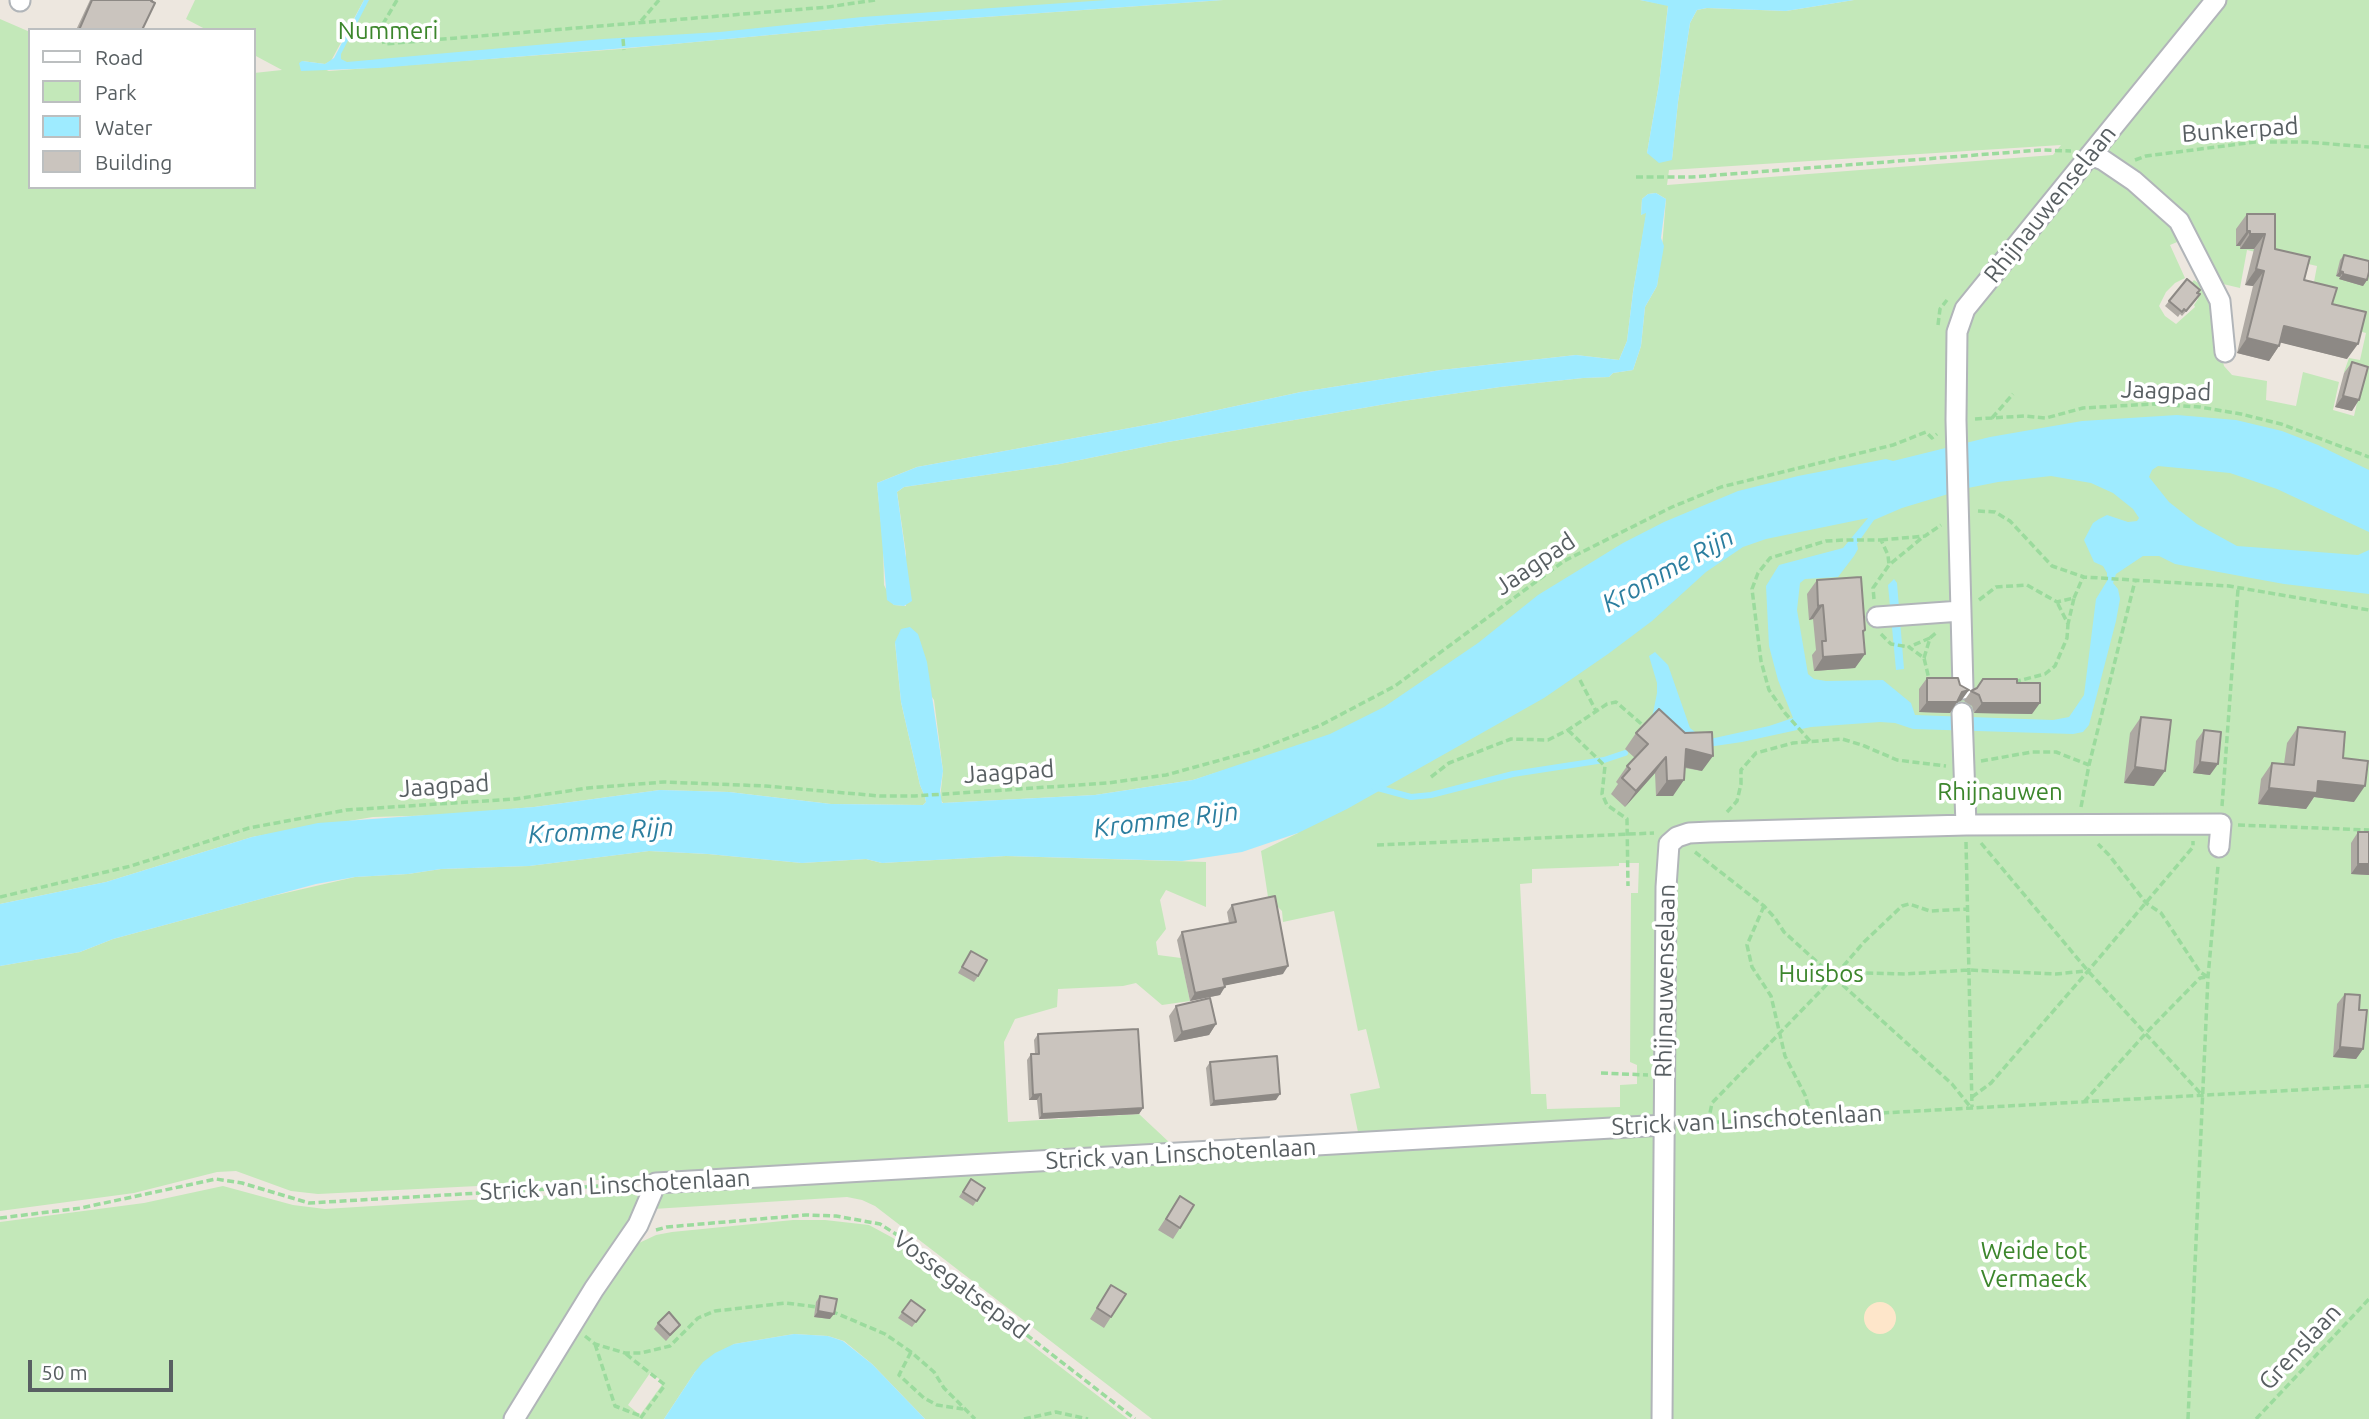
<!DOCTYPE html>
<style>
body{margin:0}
#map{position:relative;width:2369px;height:1419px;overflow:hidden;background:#ede7df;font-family:Ubuntu,sans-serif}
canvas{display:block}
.legend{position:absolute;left:28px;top:28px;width:228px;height:161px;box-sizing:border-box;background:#fff;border:2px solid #bcbfc0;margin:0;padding:9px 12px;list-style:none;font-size:21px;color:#585f62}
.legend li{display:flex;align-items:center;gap:14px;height:35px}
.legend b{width:35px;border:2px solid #bcbfc0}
.scale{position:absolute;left:28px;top:1360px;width:145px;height:32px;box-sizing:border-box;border:4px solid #585f62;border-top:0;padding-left:9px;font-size:21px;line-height:24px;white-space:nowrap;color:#585f62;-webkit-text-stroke:5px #fff;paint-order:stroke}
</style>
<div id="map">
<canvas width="2369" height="1419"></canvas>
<ul class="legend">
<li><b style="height:9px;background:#fff"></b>Road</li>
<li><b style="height:19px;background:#c3e8b9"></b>Park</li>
<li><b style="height:19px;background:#9eebff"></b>Water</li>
<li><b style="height:19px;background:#cac4be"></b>Building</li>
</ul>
<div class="scale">50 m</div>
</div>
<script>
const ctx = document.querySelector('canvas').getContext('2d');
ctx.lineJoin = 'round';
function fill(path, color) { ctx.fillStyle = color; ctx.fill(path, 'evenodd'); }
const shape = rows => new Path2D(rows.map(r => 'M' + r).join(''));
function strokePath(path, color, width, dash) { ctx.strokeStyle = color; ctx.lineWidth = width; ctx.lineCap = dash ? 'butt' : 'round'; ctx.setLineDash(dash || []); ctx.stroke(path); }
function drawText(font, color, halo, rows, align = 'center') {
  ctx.font = font + ' Ubuntu,sans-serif'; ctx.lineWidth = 7; ctx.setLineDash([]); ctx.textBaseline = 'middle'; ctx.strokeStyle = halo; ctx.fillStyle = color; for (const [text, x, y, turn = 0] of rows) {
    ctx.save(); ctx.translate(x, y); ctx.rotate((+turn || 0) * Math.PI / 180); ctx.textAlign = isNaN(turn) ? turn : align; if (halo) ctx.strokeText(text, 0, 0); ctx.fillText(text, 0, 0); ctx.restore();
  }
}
const green = shape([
 [195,0,364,0,331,61,325,64,302,61,329,71,620,49,887,24,1223,0,1640,0,1668,5,1659,84,1647,153,1672,159,1678,102,1690,23,1697,10,1707,8,1786,11,1854,0,2369,0,2369,1419,1152,1419,875,1206,862,1200,847,1197,653,1209,663,1191,1636,1136,1636,1122,1358,1132,1350,1094,1380,1088,1366,1029,1358,1031,1334,911,1283,922,1282,911,1268,897,1261,851,1298,833,1275,754,1193,780,1095,795,943,803,940,799,943,771,934,700,895,642,901,702,920,785,925,797,926,802,923,805,831,804,729,792,660,790,534,807,443,815,373,817,252,837,106,882,0,904,0,19,30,32,30,187,254,187,254,73,282,70,254,55,254,30,207,30,186,19],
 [2061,145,2053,155,1667,185,1669,170],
 [1656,193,1666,199,1662,247,1657,286,1645,307,1641,346,1633,370,1613,373,1609,377,1583,378,1500,387,1403,401,1168,442,1060,464,904,487,897,492,906,554,906,606,894,605,884,585,883,543,877,483,917,467,1157,423,1301,392,1441,370,1576,355,1619,360,1627,341,1633,292,1647,211,1641,215,1642,199,1648,194],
 [2158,208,2223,284,2240,288,2247,250,2317,266,2311,298,2355,330,2366,333,2360,360,2349,358,2344,372,2363,377,2354,416,2333,410,2339,382,2303,372,2296,406,2266,400,2267,381,2232,375,2224,366,2205,288,2194,280,2188,287,2198,299,2194,305,2195,307,2176,324,2165,316,2159,306,2166,292,2175,283,2185,278,2170,245,2182,240],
 [1619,863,1639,863,1638,893,1631,893,1630,1062,1637,1065,1637,1084,1620,1085,1620,1107,1547,1109,1546,1094,1531,1094,1520,884,1532,883,1532,869,1619,866],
 [368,0,1170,0,348,65,338,62,338,53],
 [649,851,708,854,802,863,866,859,882,863,1006,856,1206,862,1206,907,1166,890,1160,900,1166,929,1156,942,1158,955,1181,958,1190,1001,1162,1005,1136,983,1123,986,1058,989,1057,1007,1015,1019,1004,1042,1008,1122,1139,1114,1170,1143,1172,1150,654,1181,637,1178,318,1194,291,1191,236,1171,217,1172,134,1193,0,1211,0,966,80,952,113,939,268,897,355,877,408,874,441,869,529,866],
 [223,1186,293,1205,325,1209,533,1196,638,1193,639,1199,637,1208,509,1419,0,1419,0,1222,144,1203],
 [793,1220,825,1220,869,1225,893,1238,1128,1419,925,1419,872,1364,844,1341,828,1336,794,1334,734,1344,695,1372,664,1419,519,1419,624,1256,639,1243,656,1235,672,1232],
 [650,1373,664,1382,640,1415,628,1405]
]);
const sand = shape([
 '1864 1318a16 16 0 1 1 32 0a16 16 0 1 1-32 0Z'
]);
const water = shape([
 [364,0,369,0,341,54,341,59,347,62,603,39,720,32,862,17,1107,0,1223,0,887,24,663,45,378,68,301,71,299,63,302,61,325,64,334,58],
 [1640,0,1854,0,1786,11,1707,8,1697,10,1690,23,1678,102,1672,160,1659,163,1647,153,1659,84,1668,6],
 [1656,193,1666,199,1661,238,1664,246,1657,286,1645,307,1641,346,1633,370,1613,373,1609,377,1583,378,1500,387,1403,401,1168,442,1060,464,904,487,897,492,912,601,904,606,894,605,887,600,877,483,917,467,1157,423,1301,392,1441,370,1576,355,1619,360,1627,341,1633,292,1646,213,1641,215,1642,199,1648,194],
 [2177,415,2236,420,2282,431,2318,445,2369,470,2369,532,2277,489,2230,473,2158,466,2152,470,2149,477,2169,502,2197,524,2237,546,2358,555,2369,550,2369,594,2284,584,2175,564,2159,556,2143,556,2116,574,2113,583,2118,589,2120,599,2116,621,2089,725,2083,732,2073,734,1913,729,1895,723,1880,722,1811,727,1742,742,1701,748,1647,724,1653,713,1657,693,1657,683,1649,656,1655,652,1668,665,1690,728,1699,735,1710,739,1769,726,1793,718,1778,680,1769,646,1766,586,1779,565,1843,548,1868,518,1766,539,1743,547,1706,572,1652,621,1608,654,1544,698,1347,809,1298,833,1242,852,1182,861,1006,856,882,863,866,859,802,863,708,854,649,851,529,866,441,869,408,874,355,877,316,884,113,939,80,952,0,966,0,904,106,882,252,837,318,823,534,807,660,790,729,792,831,804,923,805,926,802,925,797,920,785,901,702,895,642,901,629,910,627,918,634,927,662,943,771,940,791,942,803,1095,795,1193,780,1330,734,1384,707,1478,643,1538,595,1623,543,1664,522,1738,491,1798,476,1886,459,1893,461,1990,437,2082,421],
 [2051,476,2091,483,2113,493,2133,509,2139,518,2137,521,2128,522,2107,515,2099,519,2093,523,2084,540,2094,562,2103,566,2107,573,2107,581,2096,599,2084,695,2069,717,2053,720,1915,715,1911,703,1883,680,1826,681,1814,679,1808,674,1797,610,1800,583,1805,579,1838,577,1854,556,1858,549,1857,544,1874,520,1902,508,1968,488,1998,482],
 [1894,579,1897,583,1904,669,1896,670,1888,585],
 [794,1334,828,1336,843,1341,872,1364,925,1419,664,1419,695,1372,703,1362,715,1353,734,1344]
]);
const stream = shape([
 [1374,787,1411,797,1431,795,1513,774,1604,760,1625,753]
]);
const path = shape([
 [397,0,380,29,384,44,828,7,875,0],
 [641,21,659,0],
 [623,39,624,50],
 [2135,160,2146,156,2255,142,2306,142,2369,147],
 [1636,177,1692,177,2041,150,2071,151],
 [1938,325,1940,309,1947,300],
 [1992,418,2013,394],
 [1975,419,2024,416,2046,418,2083,408,2153,404,2200,407,2241,414,2281,424,2369,457],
 [1978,511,1995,512,2010,521,2052,566,2084,577,2229,586,2369,610],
 [1881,540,1925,536,1941,525],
 [2074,598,2083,577],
 [1874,599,1873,588,1889,565,1923,537],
 [1979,600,1996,587,2027,585,2057,602,2074,598,2068,624],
 [1881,634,1891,644,1909,647],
 [1930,638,1909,647,1924,658,1929,679,1933,679],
 [1924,658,1930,638,1937,632],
 [1580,680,1596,711],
 [2014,682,2045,674,2055,666,2067,638,2068,624,2057,602],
 [1568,730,1605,766,1602,794,1607,805,1627,819,1628,886],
 [1810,741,1785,713,1769,690,1761,661,1752,589,1758,573,1770,558,1826,541,1845,540,1881,540,1888,555,1889,565],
 [1981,761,2032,752,2056,752,2089,765],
 [1431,777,1449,763,1511,739,1548,740,1568,730,1607,704,1616,702,1645,727],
 [2222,806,2238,589],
 [2081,807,2089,765,2135,581],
 [1727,812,1737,801,1741,784,1741,770,1756,753,1793,743,1842,739,1862,745,1897,760,1946,766],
 [2238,825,2369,830],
 [1966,842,1972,1107],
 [1981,843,2088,971,2202,1095],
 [1377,845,1654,833],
 [1695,852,1764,906,1775,918,1784,932,1952,1084,1972,1109],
 [0,897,131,866,249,828,346,810,515,799,588,788,664,782,766,786,880,796,915,796,1108,783,1166,775,1257,750,1319,726,1395,686,1564,561,1672,507,1721,487,1893,445,1926,432,1932,438,1937,434],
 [1764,906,1747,945,1752,967,1771,996,1785,1056,1805,1095,1812,1118],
 [1835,977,1864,973,1905,974,1969,970,2056,974,2086,971],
 [1601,1073,1648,1075],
 [1972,1097,1991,1083,2088,971,2193,847,2193,841],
 [2084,1102,2146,1033,2200,978,2208,977,2200,972,2161,913,2146,903,2109,855,2098,844],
 [1708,1123,1712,1103,1834,977,1864,942,1902,906,1909,904,1930,911,1968,909],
 [1683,1124,2369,1086],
 [0,1218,81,1208,216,1179,242,1183,309,1203,634,1184],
 [656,1230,667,1227,806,1215,836,1216,880,1224,902,1238,1135,1419],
 [831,1311,885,1334,911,1352,934,1372,944,1388,975,1419],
 [585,1336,595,1344,625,1353,641,1353,670,1346,698,1318,715,1311,786,1303,817,1307],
 [595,1344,615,1406,641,1416],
 [911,1352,899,1375,924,1398,937,1405,963,1409],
 [626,1354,665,1385,640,1419],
 [1024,1419,1056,1412,1088,1419],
 [2188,1419,2208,977,2218,866],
 [2256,1419,2369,1299]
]);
const minor = shape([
 [20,1,20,0],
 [2090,155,2103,160,2134,181,2179,221,2220,301,2225,352],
 [1877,617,1961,611],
 [1963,689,1956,420,1957,332,1965,309,2216,0],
 [1962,713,1966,825],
 [514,1419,594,1289,638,1225,656,1183,1664,1125],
 [1662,1419,1666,887,1669,844,1677,837,1689,833,1710,832,1966,825,2221,824,2219,847]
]);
const wall = shape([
 [90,0,152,0,142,30,76,30],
 [2247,214,2275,249,2304,280,2332,304,2347,359,2280,342,2279,346,2269,361,2237,353,2253,286,2245,285,2254,249,2240,249,2240,246,2236,246,2236,229],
 [2344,255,2367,280,2363,286,2339,279,2340,277,2336,276,2340,260],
 [2197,293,2196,300,2182,316,2180,314,2178,317,2165,306,2169,301],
 [2352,362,2352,411,2335,407,2344,373],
 [1817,580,1865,630,1863,633,1865,654,1855,668,1814,671,1812,655,1816,650,1813,619,1809,620,1807,594],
 [1927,678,1961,701,1957,702,1950,713,1919,712,1919,689],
 [1983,679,2017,683,2032,714,1974,713,1972,706,1964,701,1971,691,1976,689],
 [2141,717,2154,786,2124,783,2130,733],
 [2298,727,2343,758,2354,802,2314,797,2306,809,2258,804,2261,779,2272,763,2284,764,2287,743],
 [2204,730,2210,775,2193,773,2196,741],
 [1636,733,1702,771,1685,768,1673,796,1656,796,1655,773,1625,807,1611,794,1618,784,1616,782,1627,766,1635,758,1625,749],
 [2358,832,2369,875,2351,874,2351,843],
 [1232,905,1283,974,1225,985,1220,995,1190,1001,1177,940,1182,932,1229,923,1227,912],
 [971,951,978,976,974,982,958,973],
 [2345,994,2359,1010,2363,1049,2356,1059,2333,1057,2337,1004],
 [1176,1006,1216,1024,1209,1035,1174,1042,1169,1016],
 [1038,1034,1143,1108,1139,1114,1039,1119,1037,1100,1029,1100,1027,1060,1031,1054,1035,1054,1034,1040],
 [1210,1062,1276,1100,1210,1106,1206,1068],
 [971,1179,985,1188,973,1206,959,1197],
 [1180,1196,1180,1228,1173,1239,1158,1230],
 [1111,1285,1111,1317,1104,1328,1090,1319],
 [820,1296,830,1319,814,1317,816,1302],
 [911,1300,925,1310,912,1327,898,1318],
 [658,1323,680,1325,666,1341,654,1329]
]);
const shadedWall = shape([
 [2247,231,2250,231,2240,246,2236,246],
 [2250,234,2265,234,2254,249,2240,249],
 [2256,269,2264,271,2253,286,2245,285],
 [2340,271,2343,272,2340,277,2336,276],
 [2343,274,2367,280,2363,286,2339,279],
 [2284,326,2358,344,2347,359,2274,341],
 [2247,338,2279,346,2269,361,2237,353],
 [2343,396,2359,400,2352,411,2335,407],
 [1823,605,1813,619,1809,620,1818,606],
 [1865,654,1855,668,1814,671,1823,657],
 [1969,690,1961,701,1957,702,1950,713,1919,712,1927,702],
 [1982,703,2040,703,2032,714,1974,713],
 [1686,749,1713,756,1702,771,1675,765],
 [1666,757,1655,773,1625,807,1636,791],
 [2200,762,2218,764,2210,775,2193,773],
 [2135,767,2165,771,2154,786,2124,783],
 [1684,780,1673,796,1656,796,1667,781],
 [2318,781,2365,786,2354,802,2314,797,2306,809,2258,804,2269,788],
 [2358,864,2369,864,2369,875,2351,874],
 [1288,966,1283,974,1218,987,1223,979],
 [1225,987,1220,995,1190,1001,1195,993],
 [1216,1024,1209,1035,1174,1042,1182,1032],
 [2340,1047,2363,1049,2356,1059,2333,1057],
 [1041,1094,1037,1100,1029,1100,1033,1095],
 [1280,1094,1276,1100,1210,1106,1214,1101],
 [1143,1108,1139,1114,1039,1119,1042,1114],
 [818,1311,834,1314,830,1319,814,1317]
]);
const building = shape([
 [92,0,152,0,151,1,155,3,142,30,79,30,92,0],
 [2247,214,2275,214,2275,249,2310,257,2304,280,2337,288,2332,304,2366,312,2358,344,2284,326,2279,346,2247,338,2264,271,2256,269,2265,234,2250,234,2250,231,2247,231,2247,214],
 [2344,255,2369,261,2369,272,2367,280,2343,274,2343,272,2340,271,2344,255],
 [2187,279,2200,290,2197,293,2200,294,2186,311,2184,309,2182,312,2169,301,2187,279],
 [2352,362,2368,367,2359,400,2343,396,2352,362],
 [1861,577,1865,630,1863,631,1865,654,1823,657,1822,641,1826,641,1823,605,1818,606,1817,580,1861,577],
 [1927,678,1958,678,1960,685,1969,690,1962,692,1957,702,1927,702,1927,678],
 [1983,679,2017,679,2017,683,2040,683,2040,703,1982,703,1979,695,1971,691,1977,688,1983,679],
 [1659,709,1685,733,1712,732,1713,756,1686,749,1684,780,1667,781,1666,757,1636,791,1622,778,1630,769,1627,766,1648,744,1636,733,1659,709],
 [2141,717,2171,720,2165,771,2135,767,2141,717],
 [2298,727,2345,732,2343,758,2368,761,2365,786,2318,781,2317,793,2269,788,2272,763,2294,765,2298,727],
 [2204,730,2221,732,2218,764,2200,762,2204,730],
 [2358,832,2369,832,2369,864,2358,864,2358,832],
 [1275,896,1288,966,1223,979,1225,987,1195,993,1182,932,1236,922,1232,905,1275,896],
 [971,951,987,960,978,976,962,967,971,951],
 [2345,994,2360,995,2359,1010,2367,1010,2363,1049,2340,1047,2345,994],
 [1210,998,1216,1024,1182,1032,1176,1006,1210,998],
 [1138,1029,1143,1108,1042,1114,1041,1094,1033,1095,1031,1054,1039,1054,1038,1034,1138,1029],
 [1277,1056,1280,1094,1214,1101,1210,1062,1277,1056],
 [971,1179,985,1188,977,1201,963,1192,971,1179],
 [1180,1196,1194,1205,1180,1228,1166,1219,1180,1196],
 [1111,1285,1126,1294,1111,1317,1097,1308,1111,1285],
 [820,1296,837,1299,834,1314,818,1311,820,1296],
 [911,1300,925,1310,916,1322,902,1312,911,1300],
 [669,1312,680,1325,670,1335,658,1323,669,1312]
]);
const parkNames = [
 ["Nummeri",388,31],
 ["Rhijnauwen",2000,792],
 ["Huisbos",1821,974],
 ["Weide tot",2034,1251],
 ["Vermaeck",2034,1279]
];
const streetNames = [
 ["Bunkerpad",2240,130,-4],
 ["Rhijnauwenselaan",2050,204,-51],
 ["Jaagpad",2166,391,2],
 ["Jaagpad",1535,564,-34],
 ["Jaagpad",1009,772,-4],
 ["Jaagpad",444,786,-4],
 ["Rhijnauwenselaan",1665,981,-89],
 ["Strick van Linschotenlaan",1747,1120,-3],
 ["Strick van Linschotenlaan",1181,1154,-3],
 ["Strick van Linschotenlaan",615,1185,-3],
 ["Vossegatsepad",961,1285,37],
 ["Grenslaan",2300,1347,-47]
];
const waterNames = [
 ["Kromme Rijn",1668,570,-29],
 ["Kromme Rijn",1166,820,-7],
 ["Kromme Rijn",601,831,-3]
];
fill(green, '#c3e8b9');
fill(sand, '#fee6ca');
fill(water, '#9eebff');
strokePath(stream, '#9eebff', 6);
strokePath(minor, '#b1b5b9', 23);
strokePath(path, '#9bdb9d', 3.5, [7, 3.5]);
strokePath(minor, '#fff', 19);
fill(wall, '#aea9a3');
fill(shadedWall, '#8d8985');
fill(building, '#cac4be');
strokePath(building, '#8d8985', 2);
drawText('24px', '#3c862c', '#fff', parkNames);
drawText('24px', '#585f62', '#fff', streetNames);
drawText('italic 26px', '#2c7e9f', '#fff', waterNames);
</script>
